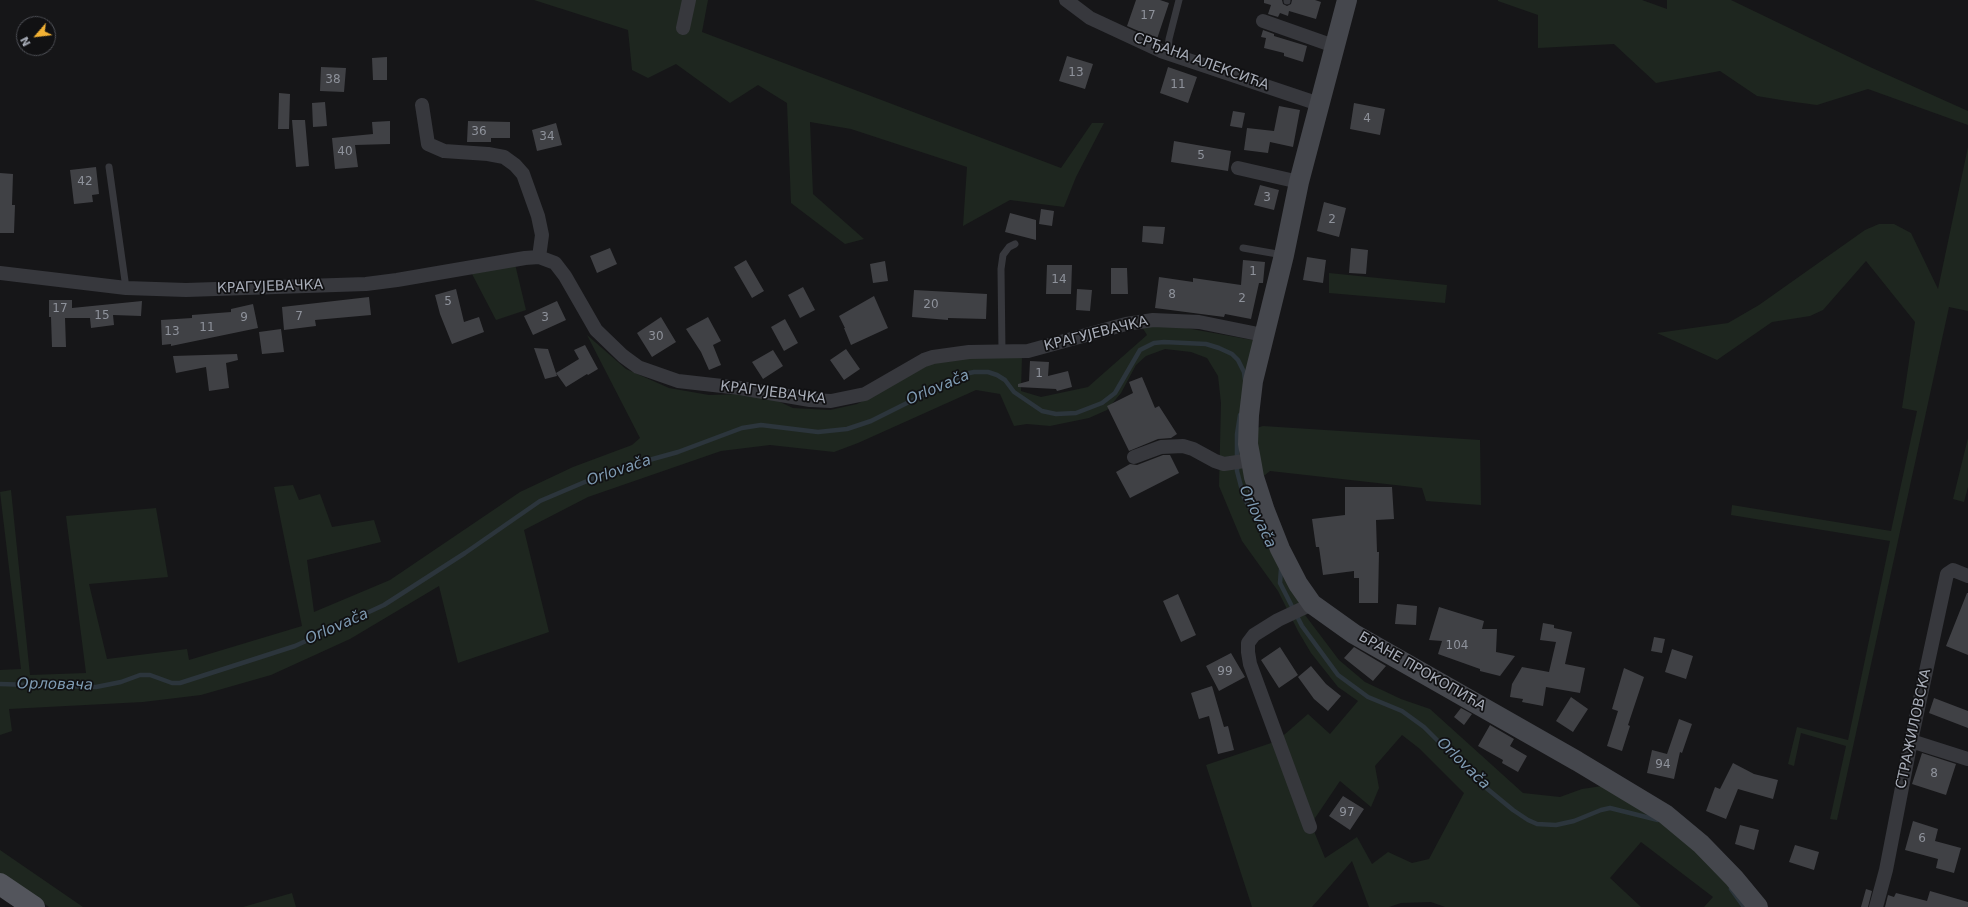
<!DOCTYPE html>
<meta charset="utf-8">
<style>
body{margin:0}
#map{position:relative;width:1968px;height:907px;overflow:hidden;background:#161618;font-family:"DejaVu Sans",sans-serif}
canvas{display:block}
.north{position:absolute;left:16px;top:16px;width:40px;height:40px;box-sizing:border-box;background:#111113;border:1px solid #4d4f55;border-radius:50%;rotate:242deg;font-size:11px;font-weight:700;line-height:16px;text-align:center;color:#a8adb8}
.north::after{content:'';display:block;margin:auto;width:14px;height:18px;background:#f2b134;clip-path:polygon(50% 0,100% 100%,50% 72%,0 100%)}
</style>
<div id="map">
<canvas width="1968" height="907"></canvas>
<div class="north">N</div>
</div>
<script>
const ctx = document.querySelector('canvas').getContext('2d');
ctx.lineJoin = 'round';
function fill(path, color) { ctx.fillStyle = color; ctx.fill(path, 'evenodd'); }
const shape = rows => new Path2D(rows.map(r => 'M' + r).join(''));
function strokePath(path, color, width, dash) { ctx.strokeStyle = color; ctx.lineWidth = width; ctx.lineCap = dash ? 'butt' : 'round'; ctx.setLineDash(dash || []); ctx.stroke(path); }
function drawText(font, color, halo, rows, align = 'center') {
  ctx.font = font + ' "DejaVu Sans",sans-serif'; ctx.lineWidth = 3.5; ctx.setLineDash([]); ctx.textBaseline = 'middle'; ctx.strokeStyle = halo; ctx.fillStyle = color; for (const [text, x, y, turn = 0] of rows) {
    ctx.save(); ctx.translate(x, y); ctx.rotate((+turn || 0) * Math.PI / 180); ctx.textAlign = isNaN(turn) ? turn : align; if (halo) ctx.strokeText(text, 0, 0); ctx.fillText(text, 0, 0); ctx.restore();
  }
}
const green = shape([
 [534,0,708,0,702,32,1061,168,1092,123,1104,123,1076,177,1064,207,1010,200,963,226,967,167,851,129,810,122,813,194,864,239,845,244,791,203,787,103,758,85,730,103,676,64,648,78,632,70,628,30],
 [1498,0,1642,0,1667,9,1667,0,1731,0,1870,67,1968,111,1968,125,1868,89,1817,105,1787,101,1757,96,1720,71,1656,83,1614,44,1538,48,1538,15,1498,1],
 [1968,147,1968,311,1949,307,1837,820,1830,819,1846,746,1801,733,1794,766,1788,764,1797,727,1848,740,1890,541,1731,515,1732,505,1891,531,1917,411,1902,408,1915,322,1866,261,1823,310,1810,316,1772,322,1717,360,1657,333,1728,323,1759,305,1865,230,1879,224,1894,224,1911,233,1938,289],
 [515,264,526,310,496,320,471,272],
 [1329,273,1447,285,1445,303,1329,293],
 [1164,324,1263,342,1250,430,1263,426,1480,440,1481,505,1426,501,1422,488,1270,471,1255,483,1319,609,1305,615,1339,660,1365,682,1401,699,1430,709,1523,793,1560,797,1582,789,1602,786,1630,792,1758,907,1704,907,1713,897,1641,842,1610,878,1641,907,1445,907,1431,902,1401,903,1389,907,1369,907,1352,861,1312,907,1252,907,1206,765,1277,741,1308,714,1330,734,1358,701,1338,687,1311,653,1298,631,1278,591,1242,541,1219,486,1221,403,1218,376,1207,358,1191,352,1165,349,1146,356,1136,365,1121,393,1107,410,1089,418,1050,426,1027,424,1014,426,1000,394,976,390,858,443,834,452,770,445,721,451,588,497,524,530,549,632,458,663,439,586,350,639,271,675,201,695,143,702,9,709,12,731,0,735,0,670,21,669,0,492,11,490,30,675,86,673,66,516,156,508,168,577,89,584,107,659,187,649,189,660,302,626,274,487,293,485,299,500,320,494,332,527,374,520,381,542,307,560,314,612,390,580,520,492,573,467,632,445,640,438,587,335,626,369,669,388,709,395,744,394,769,397,793,408,830,410,857,404,932,363,956,356,1022,356,1021,391,1041,397,1088,387,1147,335,1142,327],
 [1402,735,1420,749,1464,793,1429,859,1412,863,1388,852,1372,864,1357,837,1325,858,1311,824,1340,781,1371,807,1379,788,1375,766],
 [1968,438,1968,487,1964,502,1953,499],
 [0,850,83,907,49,907,0,874],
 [292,893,296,907,243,907]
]);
const stream = shape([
 [1240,415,1237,434,1237,471,1244,498,1265,535],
 [1281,569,1280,583,1302,626,1338,675,1368,697,1402,711,1424,727,1479,782,1513,810,1528,820,1537,824,1556,825,1574,821,1601,810,1610,808,1658,820],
 [0,684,96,687,121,682,140,675,150,675,172,683,180,683,295,646,384,605,465,553,540,501,613,470,678,452,742,428,761,425,818,432,847,429,871,421,965,374,974,372,988,372,997,375,1005,380,1014,392,1042,411,1056,414,1076,413,1102,403,1115,393,1140,350,1154,343,1164,342,1206,344,1219,348,1232,354,1238,360,1244,372,1245,380],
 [1731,889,1744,907]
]);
const building = shape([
 [1136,0,1160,0,1169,3,1157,39,1127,26],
 [1264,0,1282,0,1283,4,1287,6,1291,4,1292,0,1315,0,1321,2,1316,19,1289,11,1288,16,1280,13,1278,17,1268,14,1271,5,1264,3],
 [1263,30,1274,34,1274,36,1307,46,1303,62,1284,56,1284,53,1264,48,1266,38,1261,37],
 [1067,56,1093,64,1085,89,1059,81],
 [387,57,387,80,373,80,372,58],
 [321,67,346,68,344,92,320,91],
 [1168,67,1197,77,1188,103,1160,93],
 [279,93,290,94,289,129,278,129],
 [325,102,327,126,313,127,312,103],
 [1354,103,1385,109,1380,135,1350,129],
 [1279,106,1300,110,1293,147,1270,142,1268,153,1244,150,1247,128,1274,131],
 [1233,111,1245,113,1242,128,1230,126],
 [292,120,305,120,309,166,296,167],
 [390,121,390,144,355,145,358,167,335,169,332,138,373,134,372,122],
 [468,121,510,122,510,138,491,138,491,142,467,142],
 [556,123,562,145,537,151,532,130],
 [1174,141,1231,151,1228,171,1171,162],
 [96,167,99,194,92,195,93,202,74,204,70,170],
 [0,173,13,174,12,205,15,205,14,233,0,233],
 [1260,185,1279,190,1274,210,1254,205],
 [1324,202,1346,208,1339,237,1317,231],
 [1041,209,1054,211,1052,226,1039,224],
 [1010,213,1036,220,1036,240,1005,232],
 [1143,226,1165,227,1163,244,1142,242],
 [610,248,617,264,597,273,590,256],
 [1351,248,1368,250,1366,274,1349,273],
 [1307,257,1326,260,1323,283,1303,280],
 [746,260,764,291,752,298,734,267],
 [1243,260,1265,262,1263,283,1259,283,1251,319,1225,314,1224,317,1155,308,1159,277,1193,282,1193,278,1241,285],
 [885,261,888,281,873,283,870,264],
 [1047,265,1072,265,1071,294,1046,294],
 [1111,268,1127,268,1128,294,1111,294],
 [803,287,815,310,800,318,788,295],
 [456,289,464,322,479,317,484,332,452,344,440,314,435,295],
 [1077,289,1092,290,1090,311,1076,310],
 [914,290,987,294,986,319,948,318,948,320,912,317],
 [874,296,888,328,851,345,844,328,845,328,839,316],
 [369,297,371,315,315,320,316,326,284,330,282,307],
 [49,300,72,300,72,308,142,301,141,316,113,315,114,325,91,328,90,318,65,318,66,347,52,347,51,317,49,317],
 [557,301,566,320,533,335,524,316],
 [253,304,258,328,171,346,171,344,162,345,161,320,192,318,192,315,231,312,231,309],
 [661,317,676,342,652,357,637,333],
 [708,317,721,341,713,345,721,365,709,370,701,352,686,329],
 [785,319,798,343,784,351,771,327],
 [281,329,284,352,262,354,259,332],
 [585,345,598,369,588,375,587,374,566,387,556,373,579,359,574,350],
 [534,348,548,349,557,376,545,379],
 [846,349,860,369,844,380,830,360],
 [773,350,783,366,763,379,752,362],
 [237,354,238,360,226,363,229,388,209,391,206,367,176,373,173,356],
 [1030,361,1049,362,1048,376,1068,371,1072,387,1057,391,1056,389,1018,387,1018,384,1029,381],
 [1142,377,1155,408,1159,406,1177,434,1171,438,1158,439,1129,451,1107,406,1133,393,1129,382],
 [1163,455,1170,455,1179,473,1130,498,1116,472,1130,464,1137,465],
 [1345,487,1392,487,1394,519,1376,520,1377,552,1379,552,1378,603,1359,603,1359,578,1354,578,1354,571,1323,575,1319,547,1316,547,1312,519,1345,515],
 [1967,593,1968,593,1968,655,1946,646],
 [1178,594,1196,635,1181,642,1163,601],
 [1397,604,1417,606,1416,625,1395,624],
 [1439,607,1484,621,1482,629,1497,629,1496,652,1515,656,1500,676,1480,671,1480,669,1438,654,1442,641,1429,640],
 [1543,623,1554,625,1554,628,1572,632,1565,664,1585,668,1580,693,1546,687,1543,706,1522,702,1523,699,1510,697,1512,684,1522,667,1549,672,1556,642,1540,640],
 [1654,637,1665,639,1662,653,1651,651],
 [1280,647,1298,675,1279,688,1261,660],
 [1354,647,1386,666,1373,681,1344,658],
 [1672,649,1693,656,1686,679,1665,672],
 [1231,653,1245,677,1219,691,1206,666],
 [1311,666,1326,684,1341,696,1328,711,1314,699,1298,677],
 [1624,668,1644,677,1628,725,1630,726,1622,751,1607,746,1618,711,1612,709],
 [1212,686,1224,727,1228,726,1234,750,1218,754,1209,716,1199,719,1191,693],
 [1571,697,1588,709,1573,732,1556,721],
 [1934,698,1968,711,1968,728,1929,713],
 [1461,708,1472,714,1464,725,1454,717],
 [1679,719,1692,724,1682,753,1680,752,1674,779,1647,773,1652,750,1667,754],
 [1490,725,1514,739,1510,746,1527,756,1518,772,1502,763,1503,760,1478,746],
 [1922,753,1956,764,1946,795,1912,784],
 [1733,763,1754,774,1778,780,1773,799,1738,789,1726,819,1706,811,1715,787,1720,789],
 [1343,796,1364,809,1350,830,1329,816],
 [1913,821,1938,829,1935,841,1961,848,1954,873,1936,868,1938,859,1905,850],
 [1740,825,1759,830,1754,850,1735,844],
 [1795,845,1819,852,1814,870,1789,862],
 [1866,889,1872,891,1868,907,1861,907],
 [1930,891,1968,902,1968,907,1885,907,1888,895,1894,897,1896,893,1927,901]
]);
const lane = shape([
 [1287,1,1287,0],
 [1168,52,1169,39,1179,0],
 [109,167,126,288],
 [1243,248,1283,255],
 [1002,352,1001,269,1003,255,1009,247,1015,244]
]);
const street = shape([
 [1066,0,1090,18,1161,51,1319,104],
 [1263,21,1334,46],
 [683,28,689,0],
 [422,105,428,144,444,151,488,154,504,157,515,165,523,174,538,216,542,235,539,257],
 [1238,168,1299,182],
 [0,273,126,288,186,290,366,284,397,280,525,258,539,257,555,263,565,276,596,330,623,356,638,367,678,381,740,388,810,400,831,401,865,394,924,360,933,357,969,352,1028,351,1126,324,1153,320,1199,322,1263,335],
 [1134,457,1161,447,1183,446,1193,449,1215,461,1224,464,1251,460],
 [1911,741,1968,759],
 [1310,827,1250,664,1248,652,1248,643,1254,635,1278,620,1312,604],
 [1876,907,1886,870,1911,741,1947,574,1953,570,1968,576]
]);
const secondary = shape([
 [1347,0,1299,182,1284,255,1253,381,1249,415,1248,444,1251,460,1254,477,1265,511,1280,549,1298,584,1312,604,1354,634,1577,761,1665,814,1701,844,1734,878,1758,907]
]);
const primary = shape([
 [0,884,34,907]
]);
const numberNames = [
 ["17",1148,16],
 ["13",1076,73],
 ["38",333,80],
 ["11",1178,85],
 ["4",1367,119],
 ["36",479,132],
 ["34",547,137],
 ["40",345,152],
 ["5",1201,156],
 ["42",85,182],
 ["3",1267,198],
 ["2",1332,220],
 ["1",1253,272],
 ["14",1059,280],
 ["8",1172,295],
 ["2",1242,299],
 ["5",448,302],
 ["20",931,305],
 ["17",60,309],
 ["15",102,316],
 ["7",299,317],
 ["9",244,318],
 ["3",545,318],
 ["11",207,328],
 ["13",172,332],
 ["30",656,337],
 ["1",1039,374],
 ["104",1457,646],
 ["99",1225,672],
 ["94",1663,765],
 ["8",1934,774],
 ["97",1347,813],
 ["6",1922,839]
];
const streetNames = [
 ["СРЂАНА АЛЕКСИЋА",1201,62,20],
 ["КРАГУЈЕВАЧКА",270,287,-2],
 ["КРАГУЈЕВАЧКА",1096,334,-14],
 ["КРАГУЈЕВАЧКА",773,393,7],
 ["БРАНЕ ПРОКОПИЋА",1422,672,30],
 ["СТРАЖИЛОВСКА",1914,729,-78]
];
const waterNames = [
 ["Orlovača",938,388,-23],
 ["Orlovača",619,471,-19],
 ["Orlovača",1257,517,65],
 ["Orlovača",337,627,-24],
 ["Орловача",55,685,1],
 ["Orlovača",1463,764,44]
];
fill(green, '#1e261f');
strokePath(stream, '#2c353c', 4.5);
fill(building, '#404145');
strokePath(lane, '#37383d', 7);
strokePath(street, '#37383d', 14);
strokePath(secondary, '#45474d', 20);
strokePath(primary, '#53555c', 22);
drawText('12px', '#8e929b', null, numberNames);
drawText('14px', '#a8adb8', '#111113', streetNames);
drawText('italic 15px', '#7f9bb3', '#111113', waterNames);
</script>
